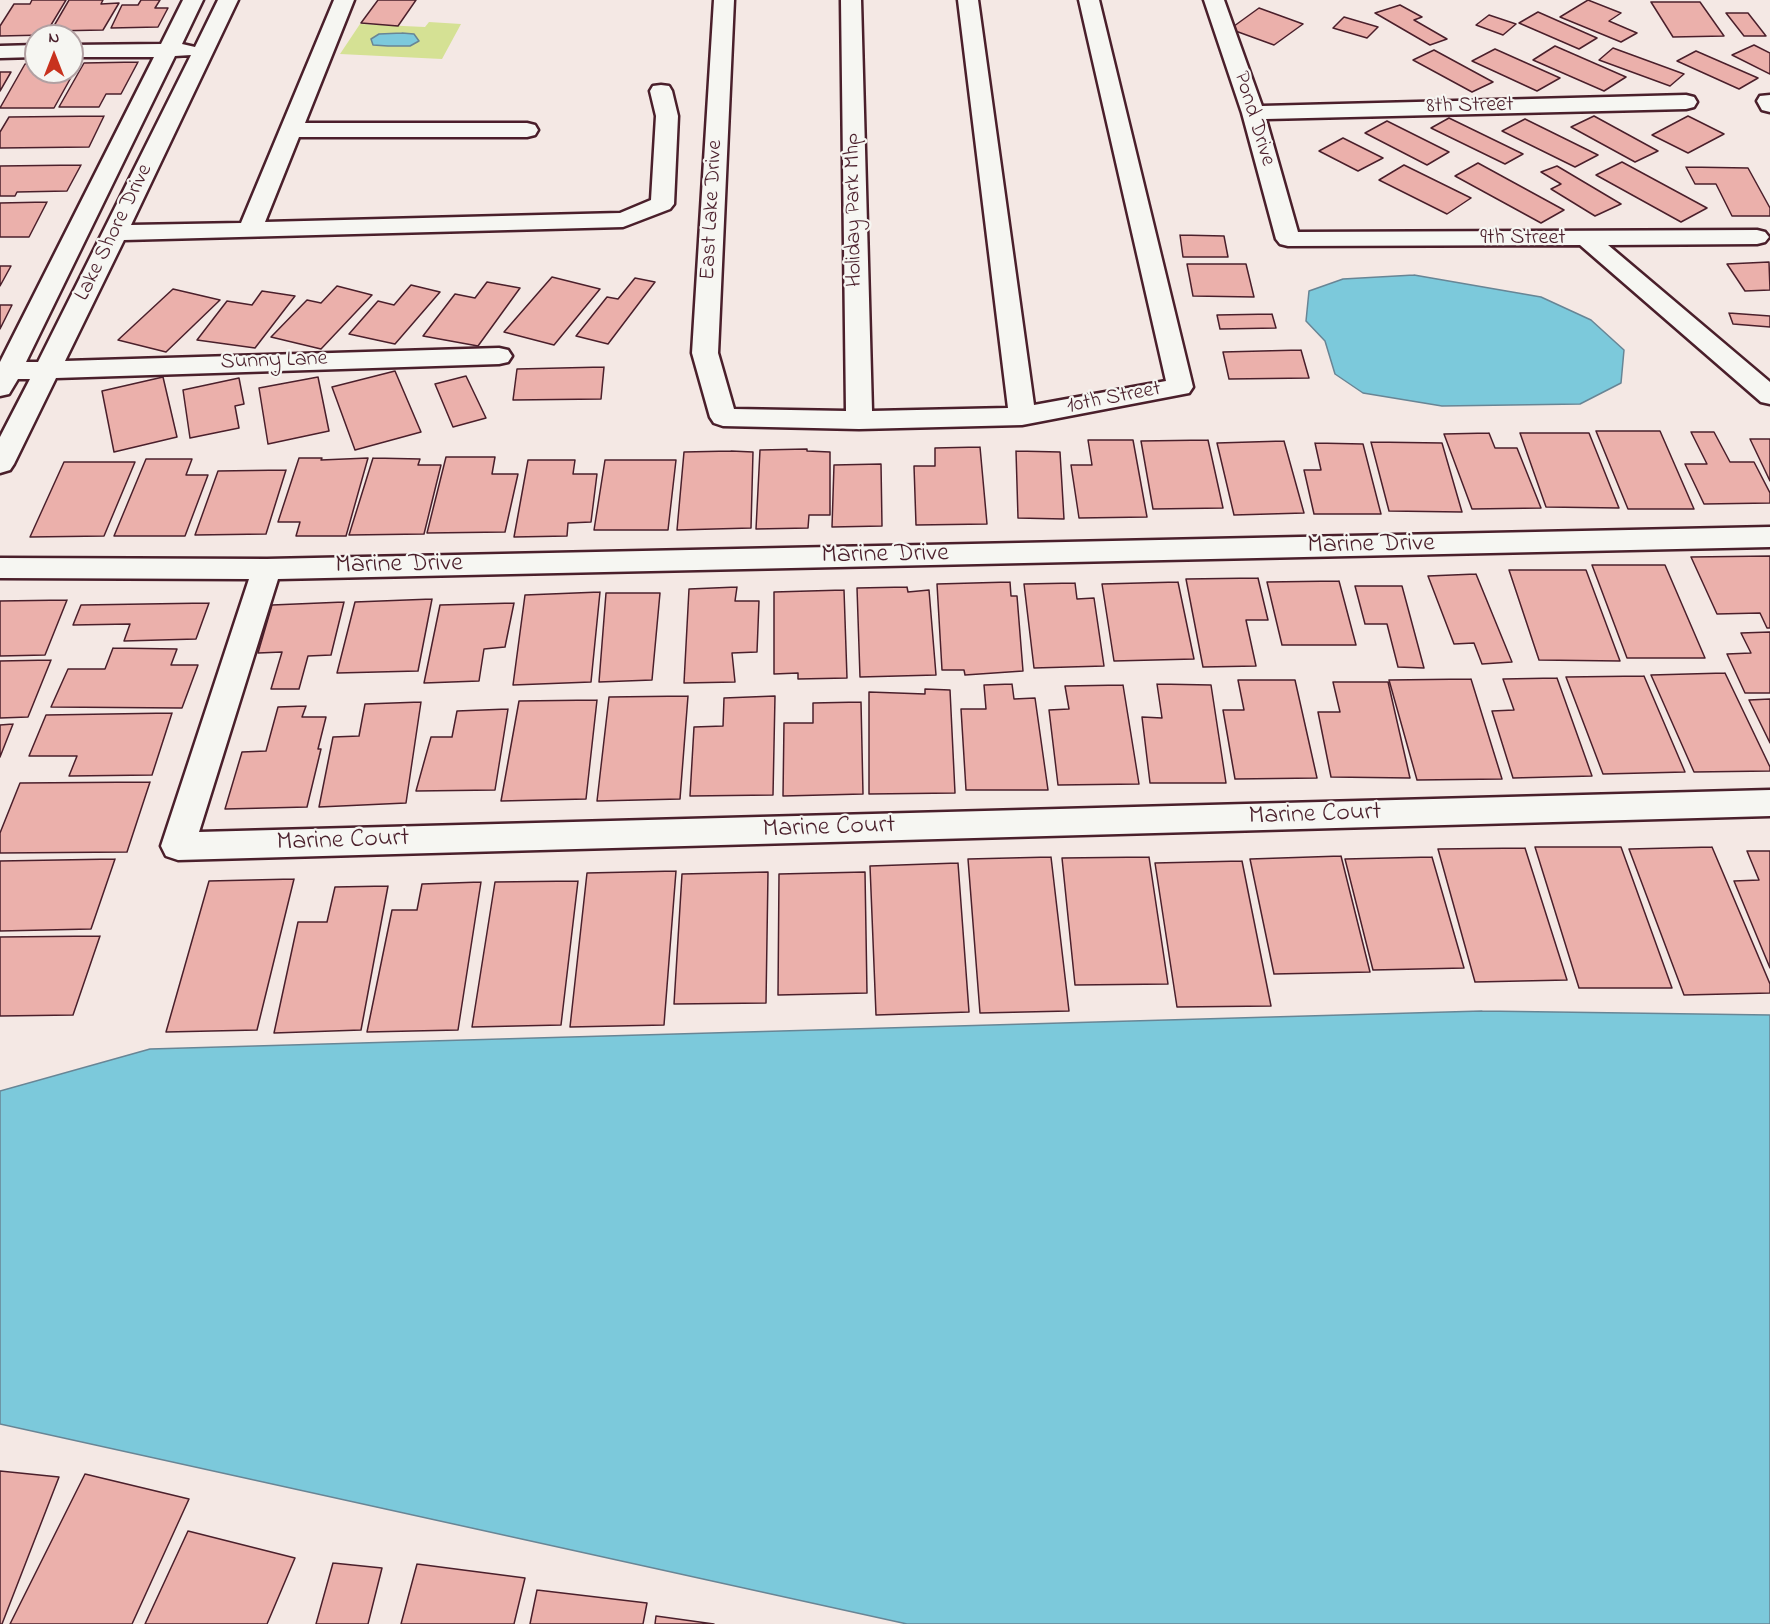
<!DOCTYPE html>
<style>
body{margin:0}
#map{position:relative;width:1770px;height:1624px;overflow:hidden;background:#f4e8e4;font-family:"Indie Flower",sans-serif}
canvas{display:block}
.north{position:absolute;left:24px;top:24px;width:60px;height:60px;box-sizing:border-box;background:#f6f6f2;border:2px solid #b1a0a2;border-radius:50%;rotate:0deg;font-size:16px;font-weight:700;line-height:24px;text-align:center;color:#4a1f2b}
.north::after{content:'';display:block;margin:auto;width:21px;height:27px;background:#c8321e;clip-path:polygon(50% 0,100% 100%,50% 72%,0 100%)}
</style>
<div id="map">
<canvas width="1770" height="1624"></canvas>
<div class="north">N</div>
</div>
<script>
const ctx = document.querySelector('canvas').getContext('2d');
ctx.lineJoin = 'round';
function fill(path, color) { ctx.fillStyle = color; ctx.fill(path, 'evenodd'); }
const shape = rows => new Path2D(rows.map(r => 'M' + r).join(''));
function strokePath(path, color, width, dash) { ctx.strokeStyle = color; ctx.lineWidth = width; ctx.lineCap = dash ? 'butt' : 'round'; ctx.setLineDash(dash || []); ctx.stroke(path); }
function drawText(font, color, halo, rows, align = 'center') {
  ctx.font = font + ' "Indie Flower",sans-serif'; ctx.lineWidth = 4.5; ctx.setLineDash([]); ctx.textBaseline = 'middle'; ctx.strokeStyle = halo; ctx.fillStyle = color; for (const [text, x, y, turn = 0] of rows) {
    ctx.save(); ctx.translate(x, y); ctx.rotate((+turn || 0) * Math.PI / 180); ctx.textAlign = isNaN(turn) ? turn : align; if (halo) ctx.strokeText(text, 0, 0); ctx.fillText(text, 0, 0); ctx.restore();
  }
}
const green = shape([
 [429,22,461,24,442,59,340,54,360,24,425,27]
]);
const water = shape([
 [402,33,414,34,419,41,410,46,388,46,373,45,371,39,379,34,402,33],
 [1414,275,1541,297,1591,320,1624,350,1621,383,1580,404,1442,406,1363,393,1335,374,1325,341,1306,321,1309,291,1343,279,1414,275],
 [1482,1011,1770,1015,1770,1624,907,1624,0,1424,0,1091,150,1049,1482,1011]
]);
const building = shape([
 [32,0,66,0,45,35,0,36,0,26,14,4,30,4,32,0],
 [69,0,103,0,101,4,119,3,103,30,51,31,69,0],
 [141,0,160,0,155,8,168,8,158,27,111,28,122,5,138,5,141,0],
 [378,0,416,0,398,26,361,23,378,0],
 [1588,0,1621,13,1609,21,1637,33,1621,42,1560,17,1588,0],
 [1651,2,1700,2,1724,36,1673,37,1651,2],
 [1400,5,1422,17,1414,20,1447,39,1430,45,1375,13,1400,5],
 [1259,8,1303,24,1274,45,1230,29,1259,8],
 [1538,12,1597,38,1579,49,1519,23,1538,12],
 [1726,13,1748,13,1766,36,1744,36,1726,13],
 [1489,15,1516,24,1503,35,1476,25,1489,15],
 [1344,17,1378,27,1367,38,1333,28,1344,17],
 [1754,45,1770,53,1770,74,1732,55,1754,45],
 [1555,46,1626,77,1604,91,1533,60,1555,46],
 [1613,48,1684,74,1670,86,1599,60,1613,48],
 [1495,49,1560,78,1537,91,1472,61,1495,49],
 [1434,50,1493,82,1472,92,1413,60,1434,50],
 [1696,51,1758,78,1739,89,1677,61,1696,51],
 [138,62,121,94,106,94,99,107,59,107,84,63,138,62],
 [36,63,36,72,72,72,72,63,79,63,54,108,0,108,25,64,36,63],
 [0,72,11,72,0,91,0,72],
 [104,116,89,147,0,148,0,132,9,117,104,116],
 [1594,116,1658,151,1635,162,1571,127,1594,116],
 [1688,116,1724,134,1688,153,1652,135,1688,116],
 [1449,118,1523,154,1505,164,1431,128,1449,118],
 [1525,119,1598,155,1575,167,1502,131,1525,119],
 [1387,121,1449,152,1427,165,1365,133,1387,121],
 [1343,138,1383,158,1358,171,1319,151,1343,138],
 [1622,162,1707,208,1681,222,1596,175,1622,162],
 [1478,163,1564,210,1541,223,1455,176,1478,163],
 [81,165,67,191,17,192,15,196,0,196,0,166,81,165],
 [1404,165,1471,198,1447,214,1379,180,1404,165],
 [1557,166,1621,204,1595,216,1551,189,1561,184,1541,172,1557,166],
 [1686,167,1748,168,1770,208,1770,216,1732,216,1716,184,1695,184,1686,167],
 [47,202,29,237,0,237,0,203,47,202],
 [1180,235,1224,236,1228,257,1183,257,1180,235],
 [1769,262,1770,290,1745,291,1727,264,1769,262],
 [1187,264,1246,264,1254,297,1193,296,1187,264],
 [0,266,11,266,0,286,0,266],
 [552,277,600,289,554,345,504,332,552,277],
 [635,278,655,282,608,344,576,336,607,297,618,299,635,278],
 [487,282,520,288,478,346,423,336,455,294,475,298,487,282],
 [411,285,440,292,395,344,349,334,378,301,394,305,411,285],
 [337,286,372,295,321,349,271,337,307,300,321,303,337,286],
 [173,289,220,300,166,352,118,340,173,289],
 [262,291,295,296,255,348,197,340,227,301,252,305,262,291],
 [0,305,12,305,0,329,0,305],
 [1729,313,1770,316,1770,327,1733,324,1729,313],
 [1272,314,1276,328,1220,329,1217,315,1272,314],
 [1301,350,1309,378,1229,379,1223,352,1301,350],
 [604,367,601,399,513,400,517,369,604,367],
 [395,371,421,432,355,450,332,387,395,371],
 [466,376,486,418,453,427,435,384,466,376],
 [163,377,177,437,114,452,102,391,163,377],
 [318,377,329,431,268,444,259,388,318,377],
 [239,378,244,404,235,406,239,428,190,438,183,390,239,378],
 [1596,431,1660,431,1694,509,1628,509,1596,431],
 [1691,432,1714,432,1730,462,1754,462,1770,493,1770,503,1704,504,1685,464,1707,464,1691,432],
 [1489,433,1495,448,1517,448,1541,508,1472,509,1444,434,1489,433],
 [1520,433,1589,433,1619,508,1546,507,1520,433],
 [1750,439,1770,439,1770,481,1750,439],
 [1088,440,1133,440,1147,517,1079,518,1071,465,1092,465,1088,440],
 [1208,440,1223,508,1153,509,1141,441,1208,440],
 [1284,441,1304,513,1234,515,1217,443,1284,441],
 [1371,442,1442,443,1462,512,1389,511,1371,442],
 [1315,443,1363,444,1381,514,1314,514,1304,470,1321,470,1315,443],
 [980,447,987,524,916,525,914,466,935,466,935,448,980,447],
 [807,449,807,451,830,452,830,515,809,515,808,528,756,529,760,450,807,449],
 [731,451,753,452,751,528,677,530,684,452,731,451],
 [1016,451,1060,452,1064,519,1018,518,1016,451],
 [446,457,495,457,492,474,518,474,505,532,427,533,446,457],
 [299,458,322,458,321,460,368,458,346,536,296,536,300,522,278,522,299,458],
 [373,458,420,459,418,465,441,465,424,534,349,535,373,458],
 [146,459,192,459,186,475,208,475,185,536,114,536,146,459],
 [528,460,575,460,573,474,597,474,591,522,568,523,567,536,514,537,528,460],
 [605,460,676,460,668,530,594,530,605,460],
 [64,462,135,462,104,536,30,537,64,462],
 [881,464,882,526,832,527,834,465,881,464],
 [286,470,266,534,195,535,218,471,286,470],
 [1770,556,1770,628,1767,628,1760,613,1717,614,1691,557,1770,556],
 [1592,565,1665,565,1705,658,1627,658,1592,565],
 [1509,570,1586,570,1620,661,1539,660,1509,570],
 [1476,574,1512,662,1482,664,1474,643,1454,644,1428,576,1476,574],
 [1258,578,1268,620,1246,620,1256,666,1203,667,1186,579,1258,578],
 [1339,581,1356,645,1282,645,1267,582,1339,581],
 [1010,582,1011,596,1017,596,1023,671,965,675,964,670,942,670,937,584,1010,582],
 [1178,582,1194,659,1114,661,1102,584,1178,582],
 [1075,583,1077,599,1094,598,1104,666,1034,668,1024,584,1075,583],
 [1355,586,1402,586,1424,668,1398,667,1387,624,1365,624,1355,586],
 [737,587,735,601,759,601,757,652,732,653,735,682,684,683,689,589,737,587],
 [907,587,908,592,929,590,936,675,860,677,857,588,907,587],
 [844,590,847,678,798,679,798,673,774,674,774,592,844,590],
 [600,592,591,682,513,685,525,595,600,592],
 [606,593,660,593,652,680,599,682,606,593],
 [432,599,418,671,337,673,355,602,432,599],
 [67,600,45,655,0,656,0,601,67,600],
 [344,602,331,655,308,656,299,689,271,689,282,652,258,653,272,605,344,602],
 [209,603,196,639,124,641,130,624,73,625,81,605,209,603],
 [514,603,505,647,484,649,479,681,424,683,440,605,514,603],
 [1770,632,1770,693,1745,693,1727,654,1751,653,1741,633,1770,632],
 [113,648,177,649,171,665,198,665,182,708,51,707,68,669,105,669,113,648],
 [51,660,28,717,0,718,0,661,51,660],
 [1725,673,1770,767,1770,771,1694,772,1651,675,1725,673],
 [1644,676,1685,772,1603,774,1566,677,1644,676],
 [1557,678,1592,776,1513,778,1492,711,1514,710,1503,679,1557,678],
 [1471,679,1502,779,1417,780,1389,680,1471,679],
 [1238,680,1295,680,1317,778,1235,779,1223,710,1244,710,1238,680],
 [1333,682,1388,682,1410,778,1331,777,1318,712,1340,712,1333,682],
 [1012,684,1014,699,1035,698,1048,790,966,790,961,709,986,709,984,685,1012,684],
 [1157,684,1211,685,1226,783,1150,783,1142,717,1162,718,1157,684],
 [1123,685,1139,784,1058,785,1049,710,1069,709,1065,686,1123,685],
 [925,689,950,690,955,793,869,794,869,692,925,694,925,689],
 [688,696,680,799,597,801,609,697,688,696],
 [775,696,773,795,690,796,694,727,723,726,724,698,775,696],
 [1770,699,1770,743,1749,700,1770,699],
 [597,700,586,799,501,801,519,701,597,700],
 [421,702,406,803,319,807,333,737,359,736,365,704,421,702],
 [861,702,863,794,783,796,784,723,813,723,813,703,861,702],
 [306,706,302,717,326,717,318,749,321,749,307,807,225,809,242,752,266,751,278,707,306,706],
 [508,709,495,790,416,791,431,737,452,737,457,711,508,709],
 [172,713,152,775,69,776,77,756,29,756,46,715,172,713],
 [13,724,0,757,0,725,13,724],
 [150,782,127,852,0,853,0,833,20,783,150,782],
 [1535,847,1621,847,1672,988,1579,988,1535,847],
 [1712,847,1770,984,1770,993,1684,995,1629,849,1712,847],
 [1525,848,1567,980,1475,982,1438,849,1525,848],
 [1747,851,1770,851,1770,968,1734,881,1759,880,1747,851],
 [1341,856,1370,972,1274,974,1250,859,1341,856],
 [1051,857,1069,1011,980,1013,968,859,1051,857],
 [1149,857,1168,984,1075,985,1062,858,1149,857],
 [1432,857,1464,968,1373,970,1345,859,1432,857],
 [115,859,91,929,0,931,0,861,115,859],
 [1242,861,1271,1006,1177,1007,1155,863,1242,861],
 [958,863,969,1012,876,1015,870,866,958,863],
 [676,871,664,1025,570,1027,587,873,676,871],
 [768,872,766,1003,674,1004,682,874,768,872],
 [865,872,867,993,778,995,779,874,865,872],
 [294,879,257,1030,166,1032,209,881,294,879],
 [578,881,561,1025,472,1027,495,882,578,881],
 [481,882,458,1030,367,1032,392,910,417,910,422,884,481,882],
 [388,886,361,1030,274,1033,298,922,327,922,335,887,388,886],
 [100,936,73,1015,0,1016,0,937,100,936],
 [0,1471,59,1477,2,1624,0,1624,0,1471],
 [85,1474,189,1499,132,1624,10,1624,85,1474],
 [188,1531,295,1558,267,1624,145,1624,188,1531],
 [333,1563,382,1568,368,1624,316,1624,333,1563],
 [417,1564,525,1578,514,1624,401,1624,417,1564],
 [537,1590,647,1603,643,1624,530,1624,537,1590],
 [656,1616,714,1624,655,1624,656,1616]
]);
const street = shape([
 [183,0,203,0,182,44,195,47,218,0,238,0,131,225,241,223,334,0,354,0,305,123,527,123,535,125,538,130,535,135,527,137,299,137,265,222,620,213,651,200,656,116,650,91,653,86,661,85,669,86,672,91,678,116,674,204,670,209,623,227,124,240,65,361,499,348,508,350,512,356,508,362,499,364,56,378,14,464,10,470,0,473,0,437,30,379,18,379,9,394,0,396,0,362,154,57,72,57,72,45,161,44,183,0],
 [191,55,38,362,26,362,175,56,191,55],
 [714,0,734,0,718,353,734,409,846,411,841,0,861,0,872,411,1008,408,958,0,978,0,1034,405,1166,381,1079,0,1099,0,1193,387,1189,393,1022,425,859,429,723,426,714,423,710,417,692,353,714,0],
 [1204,0,1224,0,1262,106,1686,95,1694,97,1697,102,1694,107,1686,109,1266,119,1298,232,1757,230,1765,232,1769,237,1765,242,1757,244,1608,245,1770,382,1770,404,1761,402,1580,245,1288,246,1280,244,1276,239,1242,113,1204,0],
 [36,45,36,57,0,58,0,46,36,45],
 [1770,95,1770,112,1762,110,1757,101,1760,96,1770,95],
 [1770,527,1770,547,278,579,199,832,1770,790,1770,816,178,860,166,856,161,846,249,579,0,578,0,558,267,559,1770,527]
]);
const farStreetnames = [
 ["8th Street",1470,107,-1],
 ["Pond Drive",1253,119,73],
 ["East Lake Drive",713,210,-87],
 ["Holiday Park Mhp",855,210,-91],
 ["Lake Shore Drive",115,233,-64],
 ["9th Street",1523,239],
 ["Sunny Lane",274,362,-2],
 ["10th Street",1114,399,-11]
];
const streetNames = [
 ["Marine Drive",1371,546,-1],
 ["Marine Drive",885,556,-1],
 ["Marine Drive",399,566,-1],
 ["Marine Court",1315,816,-2],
 ["Marine Court",829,829,-2],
 ["Marine Court",343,842,-2]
];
fill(green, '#d5e194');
fill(water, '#7cc9db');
strokePath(water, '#688595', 1.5);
fill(building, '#ebb0ab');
strokePath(building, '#4a1f2b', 1.5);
strokePath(street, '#4a1f2b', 5);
fill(street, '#f6f6f2');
drawText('22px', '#4a1f2b', '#f6f6f2', farStreetnames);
drawText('26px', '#4a1f2b', '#f6f6f2', streetNames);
</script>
